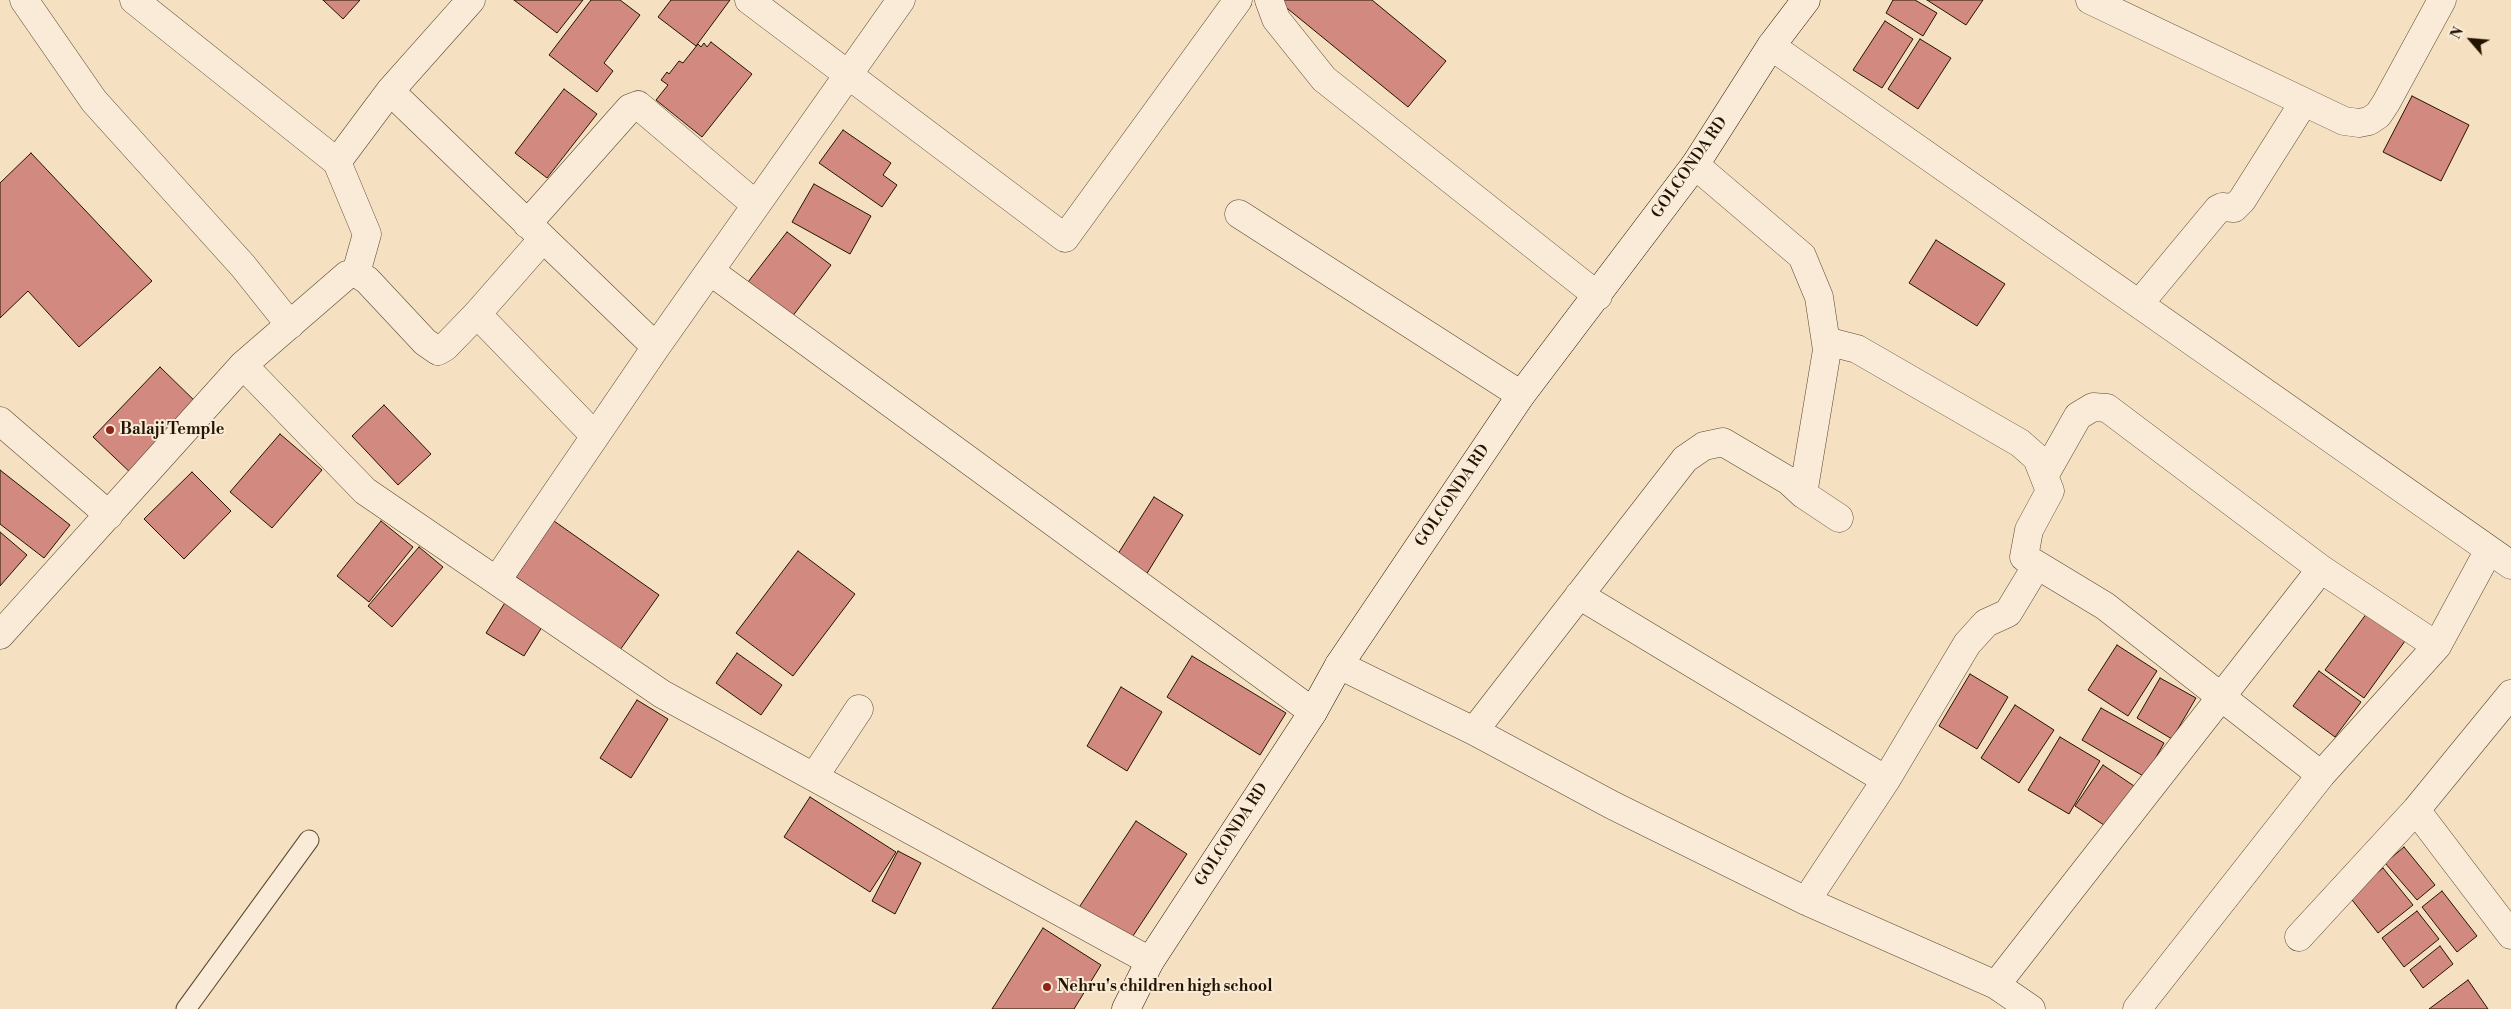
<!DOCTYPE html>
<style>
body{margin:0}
#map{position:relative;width:2511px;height:1009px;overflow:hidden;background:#f6e0c2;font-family:"Libre Bodoni",serif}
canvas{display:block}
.north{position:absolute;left:2446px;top:15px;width:50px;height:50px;-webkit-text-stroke:4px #f9ebd7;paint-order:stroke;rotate:297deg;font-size:14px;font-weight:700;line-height:20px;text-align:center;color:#231400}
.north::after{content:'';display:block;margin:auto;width:18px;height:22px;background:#231400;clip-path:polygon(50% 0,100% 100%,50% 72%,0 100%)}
</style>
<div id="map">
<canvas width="2511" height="1009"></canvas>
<div class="north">N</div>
</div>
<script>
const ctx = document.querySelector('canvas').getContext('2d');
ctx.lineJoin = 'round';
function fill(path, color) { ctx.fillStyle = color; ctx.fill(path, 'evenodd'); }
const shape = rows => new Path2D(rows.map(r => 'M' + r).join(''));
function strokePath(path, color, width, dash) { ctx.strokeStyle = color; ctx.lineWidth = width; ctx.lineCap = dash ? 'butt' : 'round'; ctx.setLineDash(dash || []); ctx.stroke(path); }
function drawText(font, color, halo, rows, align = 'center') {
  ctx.font = font + ' "Libre Bodoni",serif'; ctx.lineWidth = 4; ctx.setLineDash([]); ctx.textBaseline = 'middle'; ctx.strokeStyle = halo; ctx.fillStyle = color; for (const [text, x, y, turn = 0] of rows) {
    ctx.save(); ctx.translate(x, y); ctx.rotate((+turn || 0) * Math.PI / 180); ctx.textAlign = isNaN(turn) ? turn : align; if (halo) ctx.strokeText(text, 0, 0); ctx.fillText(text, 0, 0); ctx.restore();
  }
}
const building = shape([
 [323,0,360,0,343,19,323,0],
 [514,0,583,0,557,33,514,0],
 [591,0,620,0,640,15,604,63,613,71,597,92,549,55,591,0],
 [671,0,730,0,696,46,658,17,671,0],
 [1277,0,1372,0,1446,61,1408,107,1277,0],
 [1893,0,1915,0,1937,13,1923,36,1886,13,1893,0],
 [1927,0,1983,0,1966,25,1927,0],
 [1885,21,1913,39,1882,88,1853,70,1885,21],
 [1920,39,1951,58,1918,109,1888,89,1920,39],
 [711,42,752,74,702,137,656,100,668,85,661,80,667,72,669,74,679,61,683,63,698,44,701,47,704,43,707,47,711,42],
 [564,89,597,114,547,178,515,153,564,89],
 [2412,96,2469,125,2441,181,2383,152,2412,96],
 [843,130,891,163,883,175,897,185,882,207,819,163,843,130],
 [31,153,152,281,79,347,28,291,0,318,0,183,31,153],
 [814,184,871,216,850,254,792,222,814,184],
 [787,232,831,265,792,317,748,282,787,232],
 [1936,240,2005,284,1977,326,1909,283,1936,240],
 [160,367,201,407,135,477,93,437,160,367],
 [384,405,431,454,398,485,352,436,384,405],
 [280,434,322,470,272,528,230,492,280,434],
 [0,470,70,525,44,558,0,524,0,470],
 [192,472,231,511,184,559,144,519,192,472],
 [1154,497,1183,515,1146,575,1116,557,1154,497],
 [381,521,413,547,369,602,337,576,381,521],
 [554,521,659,595,620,650,516,577,554,521],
 [0,532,27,555,0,586,0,532],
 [419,547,443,567,392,627,368,606,419,547],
 [798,551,855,594,793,676,736,633,798,551],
 [506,601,542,627,524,656,486,633,506,601],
 [2367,613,2405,641,2364,698,2325,670,2367,613],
 [2117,645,2157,671,2128,716,2088,690,2117,645],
 [737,653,782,685,761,715,716,683,737,653],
 [1192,656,1286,713,1260,755,1167,697,1192,656],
 [2319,671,2361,702,2335,737,2293,706,2319,671],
 [1970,674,2008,697,1977,749,1939,726,1970,674],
 [2160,678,2196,698,2172,739,2137,718,2160,678],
 [1121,687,1162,712,1127,771,1087,746,1121,687],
 [637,700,668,719,631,778,600,758,637,700],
 [2015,705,2054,730,2019,783,1981,758,2015,705],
 [2101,708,2164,743,2145,777,2082,740,2101,708],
 [2060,737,2100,761,2069,814,2028,790,2060,737],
 [2103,765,2137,788,2110,829,2075,806,2103,765],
 [810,797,896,852,870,892,784,837,810,797],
 [1136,821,1187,854,1129,942,1078,909,1136,821],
 [2404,847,2435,885,2417,900,2385,863,2404,847],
 [898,851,921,863,895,914,872,901,898,851],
 [2383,868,2413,905,2378,933,2349,896,2383,868],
 [2442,891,2477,936,2457,952,2422,907,2442,891],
 [2417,911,2439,939,2404,967,2382,938,2417,911],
 [1043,928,1101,965,1074,1009,992,1009,1043,928],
 [2440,946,2453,964,2423,988,2410,970,2440,946],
 [2468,980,2488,1009,2429,1009,2468,980]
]);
const lane = shape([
 [186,1009,309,840]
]);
const street = shape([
 [24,0,94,101,243,266,290,325],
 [134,0,337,162],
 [749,0,1065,238,1238,0],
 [1269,0,1276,19,1324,79,1598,296],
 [2090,0,2344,121,2359,123,2369,121,2378,115,2386,103,2442,0],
 [1771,46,2511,565],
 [390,91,656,347],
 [1695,165,1802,256,1819,297,1827,350,1803,494],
 [1239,214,1521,395],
 [527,224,630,108,638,105,756,205],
 [710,271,1313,712],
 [356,273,367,234,337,162,390,91,471,0],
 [2139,304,2218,209,2222,207,2234,208,2242,200,2304,102],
 [477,314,595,436],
 [1826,341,1857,349,2020,443,2037,458,2050,491,2029,530,2024,557,2105,606,2321,775],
 [243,365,365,491,662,694,1150,961],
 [0,421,109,515],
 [2044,476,2078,416,2093,407,2107,408,2321,569,2437,646],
 [497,580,656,347,901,0],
 [1579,595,1886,780],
 [0,635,243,365,347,275,356,273,367,280,425,342,438,351,445,347,477,314,542,240],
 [1339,665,1474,731,1612,805,1806,901,1996,985,2031,1009],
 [1474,731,1685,459,1704,446,1723,442,1789,481,1803,494,1839,518],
 [814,777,859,709],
 [2416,810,2511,935],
 [1806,901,1886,780,1967,644,1986,623,2008,613,2037,565],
 [2299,937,2416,810,2511,694],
 [1996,985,2321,569],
 [2137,1009,2321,775,2437,646,2489,550]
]);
const secondary = shape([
 [1126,1009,1150,961,1313,712,1339,665,1521,395,1695,165,1771,46,1806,0]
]);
const markers = [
 [110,430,5,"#8f2418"],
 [1047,987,5,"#8f2418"]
];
const streetNames = [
 ["GOLCONDA RD",1690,168,-55],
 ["GOLCONDA RD",1453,496,-56],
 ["GOLCONDA RD",1232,835,-57]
];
const poiNames = [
 ["Balaji Temple",120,430],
 ["Nehru's children high school",1057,987]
];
fill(building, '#d2897f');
strokePath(building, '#231400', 1);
strokePath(lane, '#584730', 21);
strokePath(street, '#584730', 29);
strokePath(secondary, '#231400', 29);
strokePath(lane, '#f9ebd7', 19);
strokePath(street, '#f9ebd7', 28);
strokePath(secondary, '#f9ebd7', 28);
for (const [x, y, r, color] of markers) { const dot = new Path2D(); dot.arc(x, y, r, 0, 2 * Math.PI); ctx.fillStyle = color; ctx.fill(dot); strokePath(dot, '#f9ebd7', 2); }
drawText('16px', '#231400', '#f9ebd7', streetNames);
drawText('bold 16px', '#231400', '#f9ebd7', poiNames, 'left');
</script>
